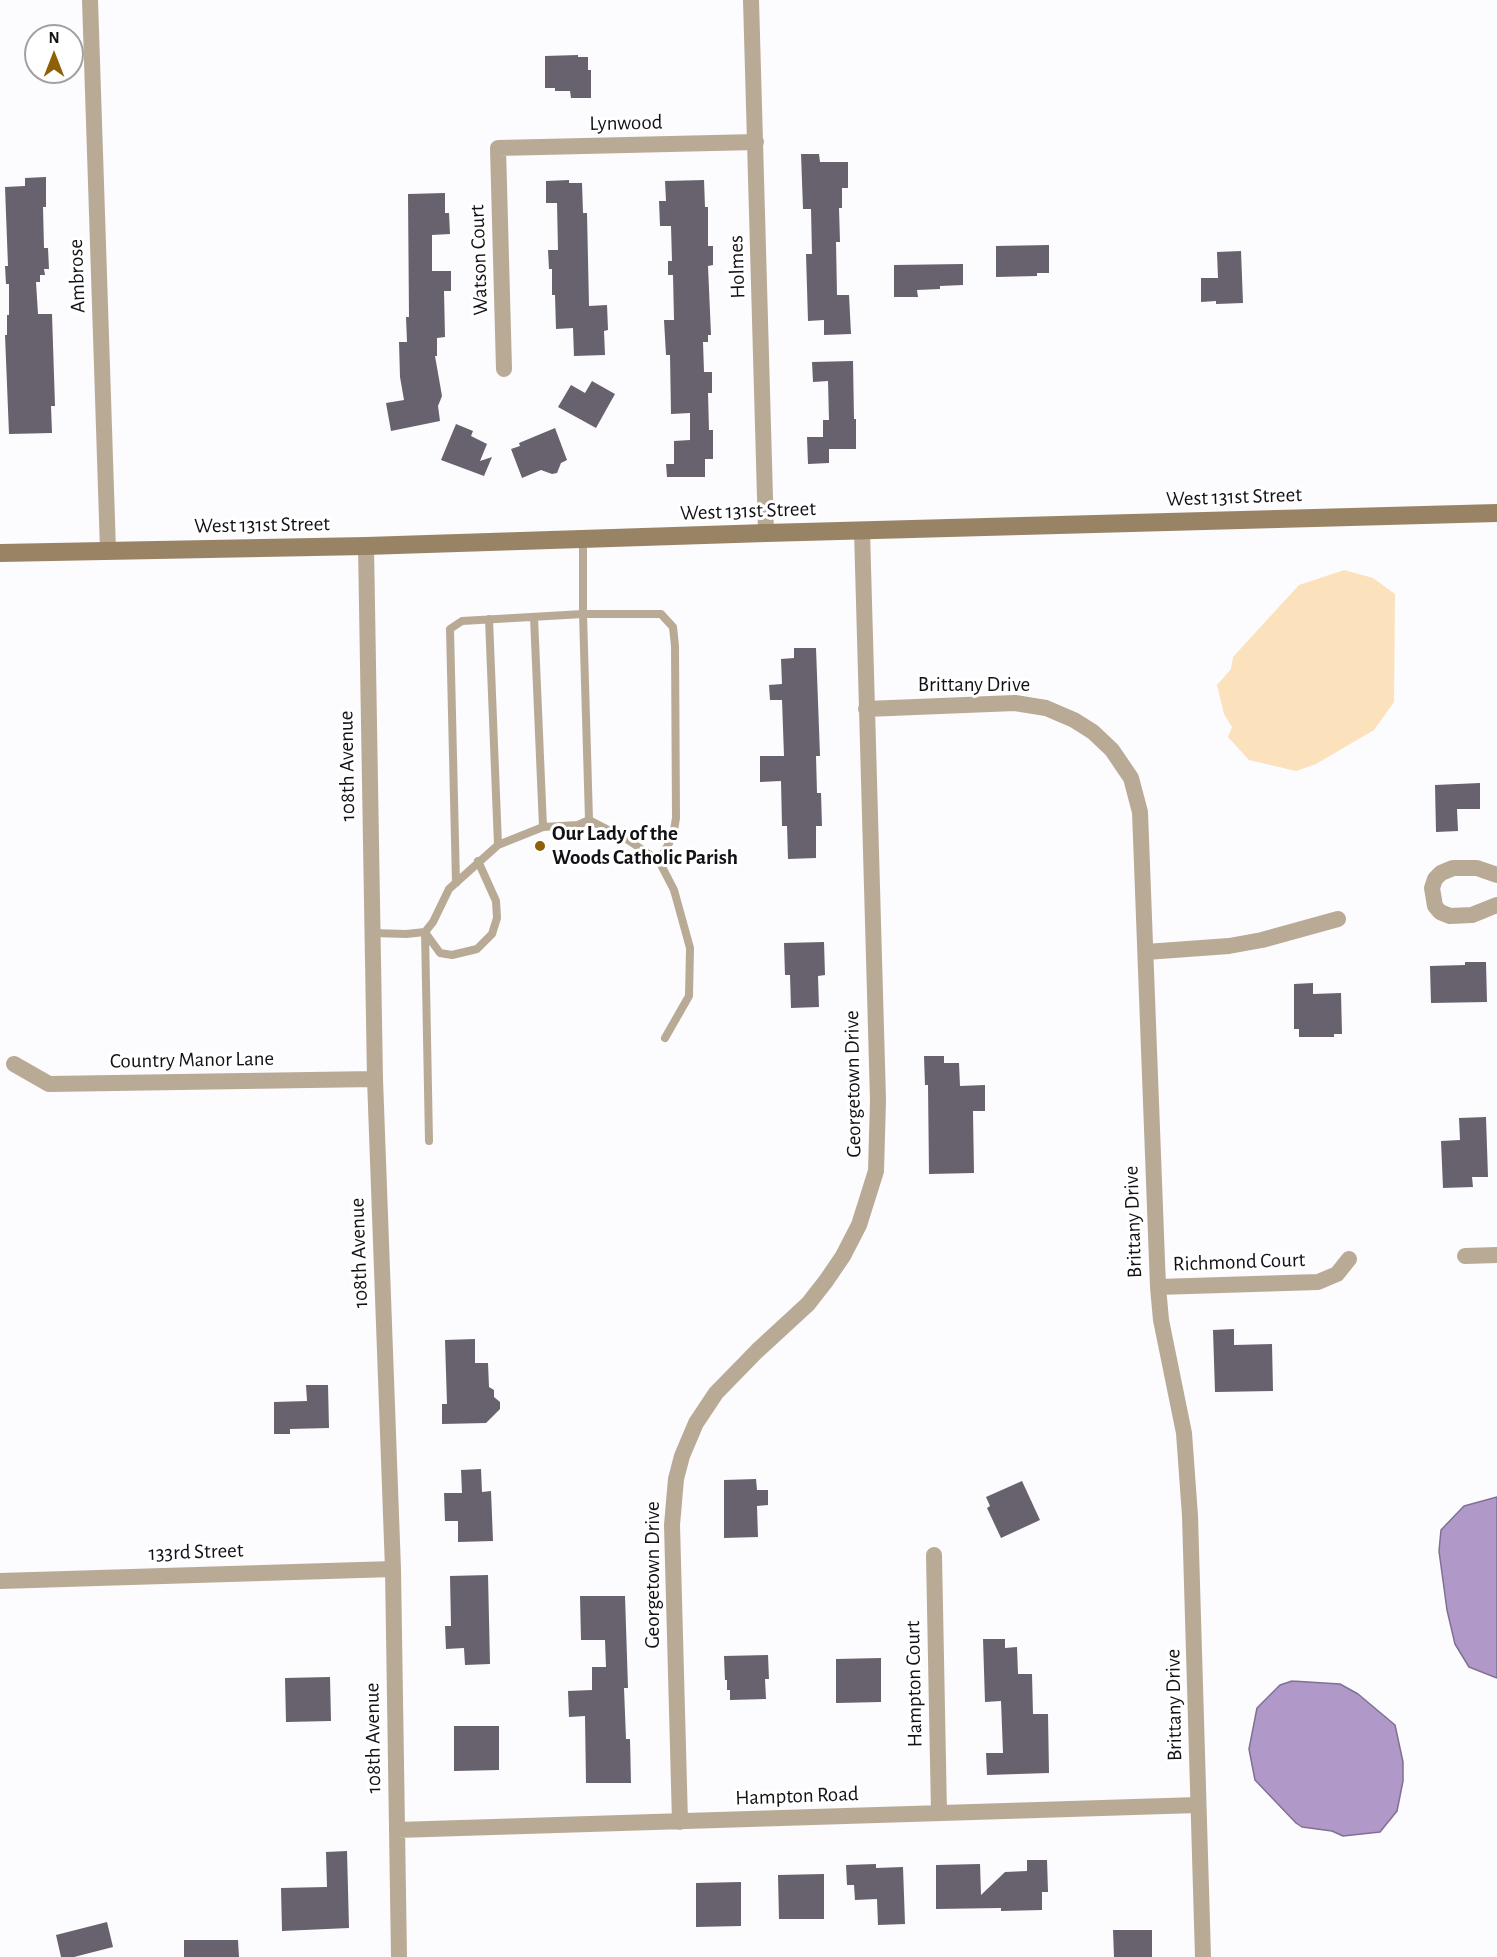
<!DOCTYPE html>
<style>
body{margin:0}
#map{position:relative;width:1497px;height:1957px;overflow:hidden;background:#fcfbfe;font-family:"Alegreya Sans",sans-serif}
canvas{display:block}
.north{position:absolute;left:24px;top:24px;width:60px;height:60px;box-sizing:border-box;background:#fff;border:2px solid #a1a0a2;border-radius:50%;rotate:0deg;font-size:16px;font-weight:700;line-height:24px;text-align:center;color:#131116}
.north::after{content:'';display:block;margin:auto;width:21px;height:27px;background:#8e6008;clip-path:polygon(50% 0,100% 100%,50% 72%,0 100%)}
</style>
<div id="map">
<canvas width="1497" height="1957"></canvas>
<div class="north">N</div>
</div>
<script>
const ctx = document.querySelector('canvas').getContext('2d');
ctx.lineJoin = 'round';
function fill(path, color) { ctx.fillStyle = color; ctx.fill(path, 'evenodd'); }
const shape = rows => new Path2D(rows.map(r => 'M' + r).join(''));
function strokePath(path, color, width, dash) { ctx.strokeStyle = color; ctx.lineWidth = width; ctx.lineCap = dash ? 'butt' : 'round'; ctx.setLineDash(dash || []); ctx.stroke(path); }
function drawText(font, color, halo, rows, align = 'center') {
  ctx.font = font + ' "Alegreya Sans",sans-serif'; ctx.lineWidth = 6; ctx.setLineDash([]); ctx.textBaseline = 'middle'; ctx.strokeStyle = halo; ctx.fillStyle = color; for (const [text, x, y, turn = 0] of rows) {
    ctx.save(); ctx.translate(x, y); ctx.rotate((+turn || 0) * Math.PI / 180); ctx.textAlign = isNaN(turn) ? turn : align; if (halo) ctx.strokeText(text, 0, 0); ctx.fillText(text, 0, 0); ctx.restore();
  }
}
const green = shape([
 [1344,570,1373,578,1395,594,1394,702,1374,730,1316,764,1296,771,1249,760,1228,737,1232,727,1224,714,1217,685,1231,669,1233,657,1299,585]
]);
const water = shape([
 [1497,1497,1497,1678,1469,1667,1455,1644,1447,1610,1439,1551,1441,1530,1464,1506,1497,1497],
 [1292,1681,1340,1684,1358,1694,1395,1725,1403,1762,1403,1781,1397,1811,1380,1832,1343,1836,1332,1831,1302,1827,1296,1823,1255,1780,1249,1749,1257,1708,1280,1685,1292,1681]
]);
const building = shape([
 [578,55,578,57,588,57,588,70,591,70,591,98,571,98,570,91,555,91,555,88,545,88,545,56],
 [801,154,819,154,820,162,848,162,848,188,842,188,842,208,839,208,840,242,836,242,837,295,849,295,851,334,824,335,824,320,808,321,806,254,812,254,811,209,803,209],
 [46,177,46,207,43,207,44,248,48,248,49,269,44,269,45,275,40,275,40,282,36,282,38,314,52,314,55,406,51,406,52,433,9,434,5,335,7,335,7,315,9,315,9,284,6,284,5,266,8,266,5,187,25,186,25,178],
 [569,180,569,183,582,183,583,213,587,213,589,306,607,305,608,330,604,331,605,355,574,356,573,328,556,329,555,295,552,295,552,269,549,269,548,250,558,250,557,203,546,203,546,181],
 [704,180,705,207,708,207,708,246,713,246,713,265,708,266,711,335,708,335,708,342,703,342,704,372,712,372,712,393,708,393,709,430,713,430,713,459,705,459,705,477,667,477,666,464,674,464,674,441,690,440,690,413,671,414,670,355,666,355,664,320,674,320,673,275,668,275,668,261,672,261,671,226,660,226,659,201,666,201,665,181],
 [445,193,445,213,449,213,450,234,432,235,432,271,451,271,451,291,444,291,445,337,437,338,437,356,435,356,442,396,438,406,440,421,391,431,386,403,404,400,400,377,399,342,407,342,406,317,409,317,408,194],
 [1049,245,1049,273,1037,273,1037,276,996,277,996,246],
 [1241,251,1243,303,1216,304,1216,301,1201,302,1201,278,1218,278,1217,252],
 [963,264,963,285,940,286,940,289,917,290,918,297,894,297,894,265],
 [853,361,854,419,856,419,856,449,829,449,829,463,808,464,807,437,823,437,823,420,829,420,828,381,813,382,812,362],
 [592,381,615,394,596,428,558,407,571,385,585,393],
 [456,424,473,431,471,436,487,444,480,461,492,457,484,476,441,460],
 [555,428,567,460,561,463,557,473,552,474,541,470,522,478,511,449,520,446,519,443],
 [794,648,816,648,820,756,816,756,817,793,821,793,822,826,816,826,816,858,788,859,787,826,782,826,781,781,760,782,760,756,784,756,782,700,770,700,769,685,782,684,781,659,794,658],
 [1480,783,1480,809,1457,809,1458,831,1436,832,1435,785],
 [824,942,825,975,818,976,819,1007,791,1008,790,975,785,975,784,943],
 [1465,962,1486,962,1487,1002,1431,1003,1430,966,1465,965],
 [1313,983,1313,994,1341,993,1342,1034,1334,1034,1334,1037,1299,1037,1299,1029,1294,1029,1294,984],
 [924,1056,944,1056,944,1063,959,1063,960,1086,985,1085,985,1111,973,1111,974,1173,929,1174,928,1085,925,1085],
 [1486,1117,1488,1177,1472,1177,1473,1187,1443,1188,1441,1141,1460,1140,1459,1118],
 [1234,1329,1234,1345,1272,1344,1273,1391,1215,1392,1213,1330],
 [475,1339,475,1363,488,1363,489,1387,494,1390,494,1397,500,1402,500,1409,486,1423,442,1424,442,1404,447,1404,445,1340],
 [306,1385,328,1385,329,1428,290,1429,290,1434,274,1434,274,1402,307,1401],
 [481,1469,482,1492,491,1491,493,1541,458,1542,458,1521,445,1521,444,1493,462,1493,461,1470],
 [756,1479,757,1490,768,1490,768,1505,757,1506,758,1537,724,1538,724,1480],
 [1022,1481,1040,1520,1001,1538,987,1508,990,1506,986,1497],
 [488,1575,490,1664,465,1665,464,1648,446,1649,445,1626,451,1626,450,1576],
 [580,1596,625,1596,628,1688,624,1688,626,1739,630,1739,631,1783,586,1783,585,1716,569,1717,568,1691,592,1690,592,1667,606,1667,605,1640,581,1640],
 [983,1639,1005,1639,1005,1648,1017,1647,1018,1674,1032,1674,1033,1714,1048,1714,1049,1773,987,1775,986,1753,1003,1753,1001,1701,985,1702],
 [768,1655,769,1679,765,1679,766,1699,730,1700,730,1690,727,1690,727,1680,725,1680,724,1656],
 [881,1658,881,1702,836,1703,836,1659],
 [330,1677,331,1721,286,1722,285,1678],
 [454,1726,499,1726,499,1770,454,1771],
 [347,1851,349,1928,282,1931,281,1888,327,1887,326,1852],
 [1027,1860,1047,1860,1048,1892,1042,1892,1042,1910,1001,1911,1001,1908,936,1909,936,1865,980,1864,981,1895,1005,1872,1027,1871],
 [876,1864,876,1868,903,1867,905,1924,878,1925,877,1899,855,1900,854,1885,847,1885,846,1865],
 [824,1874,824,1919,779,1919,778,1875],
 [741,1882,741,1926,696,1927,696,1883],
 [107,1922,113,1947,74,1957,61,1957,56,1935],
 [1113,1930,1152,1930,1152,1957,1114,1957],
 [184,1940,238,1940,239,1957,184,1957]
]);
const lane = shape([
 [534,617,543,827],
 [489,619,498,845],
 [589,820,628,840,659,861,674,890,690,948,689,996,665,1038],
 [456,883,450,629,462,621,583,614,661,614,673,627,675,646,676,818,673,836,659,861],
 [425,932,429,1141],
 [373,933,406,934,425,932,433,922,449,889,498,845,543,827,578,825,589,820,583,614,583,539],
 [427,935,440,953,452,955,477,949,492,934,497,918,496,901,478,861]
]);
const street = shape([
 [90,0,108,550],
 [751,0,766,533],
 [504,369,498,148,756,142],
 [366,546,375,1079,393,1569,399,1957],
 [866,709,1015,703,1046,708,1074,720,1093,732,1112,750,1131,778,1140,812,1158,1287,1161,1320,1184,1433,1190,1516,1203,1957],
 [1497,875,1477,868,1453,868,1441,873,1435,879,1432,888,1435,906,1440,912,1450,916,1472,915,1497,905],
 [1146,952,1229,946,1262,940,1338,919],
 [14,1064,49,1084,375,1079],
 [1465,1256,1497,1255],
 [1158,1287,1318,1282,1337,1274,1349,1259],
 [934,1555,939,1813],
 [0,1581,393,1569],
 [680,1822,672,1525,676,1479,682,1456,696,1423,716,1393,757,1351,808,1304,826,1281,843,1256,859,1225,876,1171,878,1100,862,531],
 [397,1830,1198,1805]
]);
const secondary = shape([
 [0,553,366,546,766,533,1497,513]
]);
const markers = [
 [540,846,6,"#8e6008"]
];
const streetNames = [
 ["Lynwood",626,123,-1],
 ["Watson Court",479,260,-92],
 ["Holmes",737,267,-92],
 ["Ambrose",77,276,-92],
 ["West 131st Street",1234,497,-2],
 ["West 131st Street",748,511,-2],
 ["West 131st Street",262,525,-1],
 ["Brittany Drive",974,685],
 ["108th Avenue",347,766,-91],
 ["Country Manor Lane",192,1060,-1],
 ["Georgetown Drive",853,1084,-91],
 ["Brittany Drive",1133,1222,-92],
 ["108th Avenue",359,1253,-92],
 ["Richmond Court",1239,1262,-2],
 ["133rd Street",196,1552,-2],
 ["Georgetown Drive",653,1575,-90],
 ["Hampton Court",914,1684,-91],
 ["Brittany Drive",1174,1705,-91],
 ["108th Avenue",373,1738,-91],
 ["Hampton Road",797,1796,-2]
];
const poiNames = [
 ["Our Lady of the",552,834],
 ["Woods Catholic Parish",552,858]
];
fill(green, '#fbe1bc');
fill(water, '#b098c9');
strokePath(water, '#817093', 1.5);
fill(building, '#67626d');
strokePath(lane, '#b9aa96', 8);
strokePath(street, '#b9aa96', 16);
strokePath(secondary, '#998365', 18);
for (const [x, y, r, color] of markers) { const dot = new Path2D(); dot.arc(x, y, r, 0, 2 * Math.PI); ctx.fillStyle = color; ctx.fill(dot); strokePath(dot, '#fff', 2); }
drawText('21px', '#131116', '#fff', streetNames);
drawText('bold 21px', '#131116', '#fff', poiNames, 'left');
</script>
